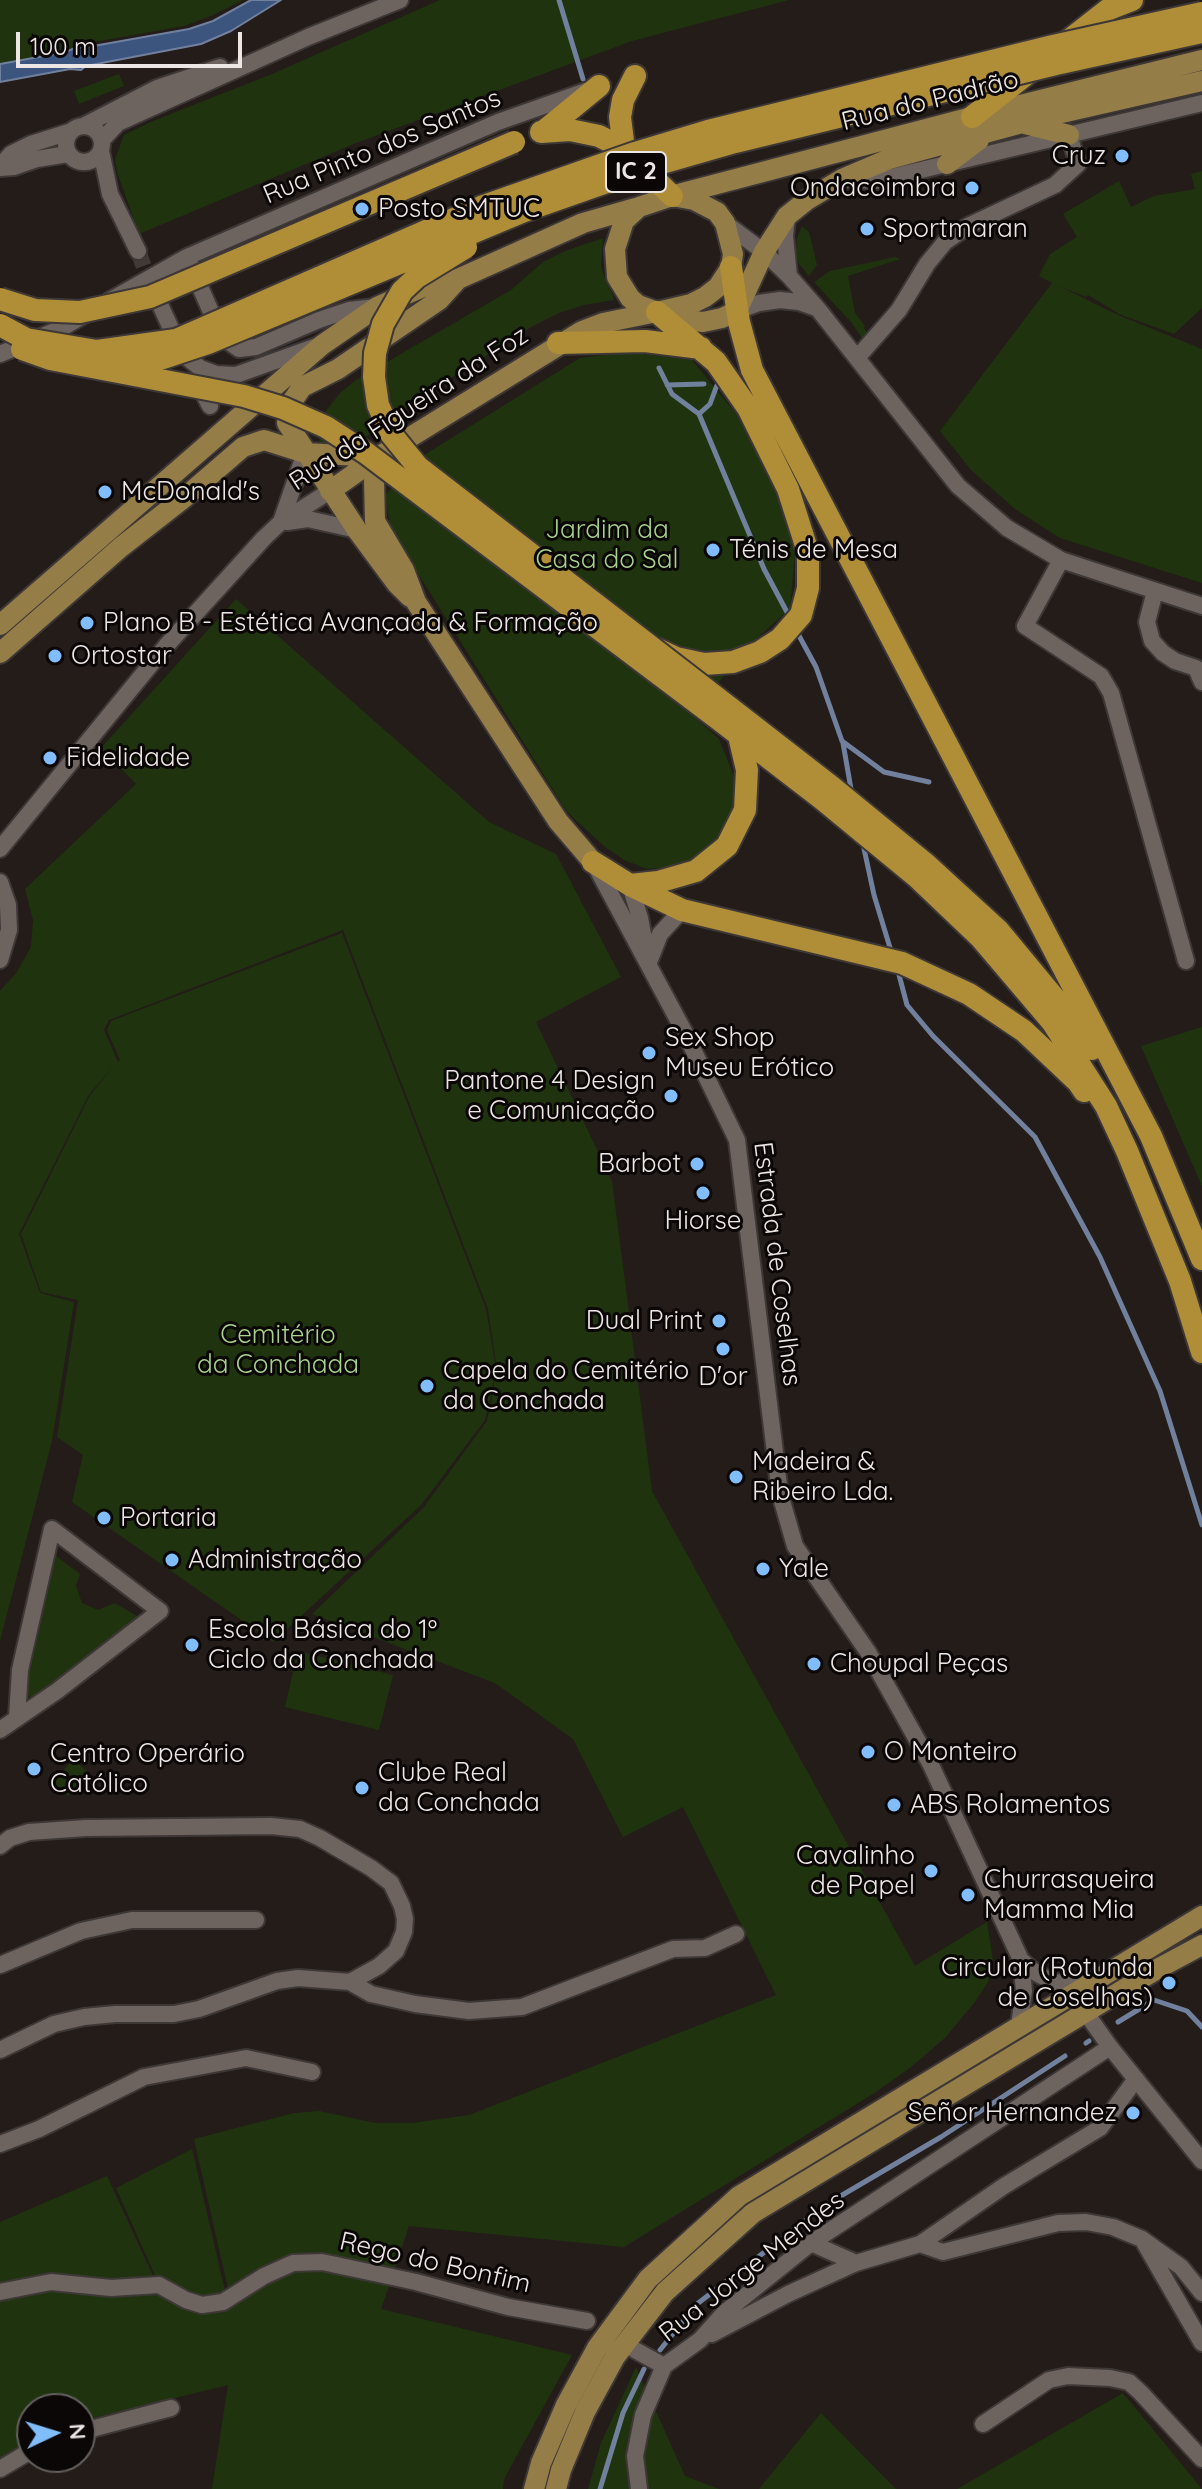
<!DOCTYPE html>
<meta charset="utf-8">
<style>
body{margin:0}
#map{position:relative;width:1202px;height:2489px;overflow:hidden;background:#231c19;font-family:Quicksand,sans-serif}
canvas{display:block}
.north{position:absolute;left:16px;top:2393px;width:80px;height:80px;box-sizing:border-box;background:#0a0706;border:2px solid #64605f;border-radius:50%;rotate:86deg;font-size:22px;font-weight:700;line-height:32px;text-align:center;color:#ece6e4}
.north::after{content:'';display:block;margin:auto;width:28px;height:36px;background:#80bdfa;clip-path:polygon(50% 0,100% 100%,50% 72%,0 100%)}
.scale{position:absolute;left:16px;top:32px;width:226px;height:36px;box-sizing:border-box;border:4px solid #ece6e4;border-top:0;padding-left:10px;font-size:24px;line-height:28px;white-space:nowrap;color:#ece6e4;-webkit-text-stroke:6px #0a0706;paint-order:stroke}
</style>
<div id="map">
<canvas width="1202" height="2489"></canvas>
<div class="north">N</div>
<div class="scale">100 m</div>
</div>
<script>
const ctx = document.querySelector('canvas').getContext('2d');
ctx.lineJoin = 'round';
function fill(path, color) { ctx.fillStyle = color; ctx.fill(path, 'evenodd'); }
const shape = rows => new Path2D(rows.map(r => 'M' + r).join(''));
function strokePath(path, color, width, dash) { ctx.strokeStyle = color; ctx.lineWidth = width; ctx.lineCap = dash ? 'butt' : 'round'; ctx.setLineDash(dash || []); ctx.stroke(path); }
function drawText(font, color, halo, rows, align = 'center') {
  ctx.font = font + ' Quicksand,sans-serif'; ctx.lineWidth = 6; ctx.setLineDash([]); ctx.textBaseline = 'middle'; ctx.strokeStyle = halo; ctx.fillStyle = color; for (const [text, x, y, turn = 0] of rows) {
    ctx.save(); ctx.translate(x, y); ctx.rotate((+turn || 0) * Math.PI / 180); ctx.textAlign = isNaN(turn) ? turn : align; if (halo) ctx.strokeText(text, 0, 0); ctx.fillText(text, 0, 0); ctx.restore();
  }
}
const green = shape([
 [0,0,243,0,211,16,184,26,83,44,66,52,0,64],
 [440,0,789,0,632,41,356,143,139,234,117,172,115,159,124,135,153,121,272,74],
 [119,74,124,86,79,104,74,91],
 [1202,171,1202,308,1174,334,1119,314,1088,295,1086,297,1059,286,1118,315,1202,349,1202,583,1060,538,1015,509,971,470,940,431,1052,283,1039,276,1050,254,1077,237,1063,214,1119,181,1131,207,1154,196,1195,189,1191,174],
 [802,226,809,232,817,265,809,276,799,264,796,252,797,238],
 [603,238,601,265,604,277,614,298,613,300,584,305,559,313,533,326,410,404,398,417,357,442,342,447,321,444,319,438,321,424,326,411,340,393,356,380,511,290,543,262,565,251],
 [895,257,900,259,848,276,855,313,865,326,864,328,871,339,866,344,851,322,814,282,830,271],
 [627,352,692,360,737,415,777,494,795,553,790,609,748,646,692,715,719,739,735,779,734,813,715,845,683,866,647,869,624,860,605,847,567,812,391,530,385,495,421,457,580,358],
 [236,599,489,822,556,854,621,977,536,1022,612,1181,652,1491,915,1966,987,1922,993,1961,988,1982,974,2003,945,2038,911,2067,876,2092,624,2247,409,2226,394,2271,322,2256,229,2293,194,2139,294,2113,319,2111,375,2123,413,2123,469,2115,776,1995,683,1807,623,1837,573,1739,495,1683,312,1614,424,1507,487,1421,493,1393,496,1362,488,1309,343,930,109,1020,104,1030,118,1062,120,1060,107,1030,111,1021,342,933,486,1309,495,1362,492,1392,485,1420,422,1504,273,1642,72,1502,83,1455,57,1437,78,1300,41,1292,21,1234,89,1097,114,1065,88,1096,19,1234,40,1293,74,1302,52,1441,0,1641,0,991,17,972,31,947,33,920,25,889,136,784,101,748],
 [1202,1027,1202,1186,1141,1046],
 [56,1556,80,1574,76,1586,82,1603,98,1610,115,1603,140,1618,33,1698,27,1695,26,1689],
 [298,1651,393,1675,379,1730,285,1707],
 [73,1759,91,1775,74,1795,72,1792,68,1796,53,1783],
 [192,2149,226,2295,203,2299,157,2280,116,2188],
 [107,2176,155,2280,0,2286,0,2222],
 [321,2271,389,2286,381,2309,572,2355,504,2479,503,2489,212,2489,228,2385,80,2421,80,2409,32,2409,32,2441,0,2461,0,2301,51,2291,111,2297,157,2294,182,2308,202,2315,226,2310,268,2284,295,2272],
 [636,2367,685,2476,719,2489,588,2489,601,2443],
 [1123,2393,1202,2489,957,2489],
 [821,2413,896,2489,759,2489]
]);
const water = shape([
 [251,0,281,0,231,31,201,44,86,66,81,70,70,69,0,82,0,64,66,52,77,47,82,48,189,29,213,21,251,0]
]);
const stream = shape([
 [559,0,583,79],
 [659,368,672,394,699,414,710,404,717,385],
 [667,385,704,384],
 [699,414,764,569,788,614],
 [797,632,816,667,842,741,884,772,929,782],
 [843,743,851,789],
 [863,844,874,895,891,951],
 [898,971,907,1005,933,1036,1035,1137,1100,1257,1160,1391,1202,1525],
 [1118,2022,1154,2000,1187,2011,1202,2027],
 [1086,2043,1089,2041],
 [660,2350,697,2304,827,2204,941,2137,1065,2056],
 [600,2489,623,2413,644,2369]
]);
const minorTunnel = shape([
 [138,251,151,286]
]);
const minor = shape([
 [85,125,157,88,220,67],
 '66 144a18 18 0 1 1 36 0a18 18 0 1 1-36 0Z',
 [102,140,118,123,308,37,400,0],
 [101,151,110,194,138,251],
 [0,166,11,154,31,144,69,132],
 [0,168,14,167,37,159,68,154],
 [845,179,875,181,1202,103],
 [787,218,785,236,789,276],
 [725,223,764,252,789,276,818,309,958,486,1007,528,1061,560,1202,606],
 [152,287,179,346],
 [109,301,187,257],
 [375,307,349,310,319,320,256,347,239,349,222,337,187,257,498,122,586,91],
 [737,311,759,303,780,300,799,302,816,308],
 [0,354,62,328,89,312],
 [184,355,200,368,216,374,236,375,317,346],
 [857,358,899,310,927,264,945,242,968,226,1055,185,1078,164,1069,135],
 [197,381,210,406],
 [281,522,305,453],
 [287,522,308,519,357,530],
 [1061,560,1025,626,1101,676,1111,693,1186,961],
 [1155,591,1147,622,1152,641,1163,653,1175,661,1196,668,1202,682],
 [0,849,166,646,264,538,281,522,330,491],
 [595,865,686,1035,737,1140,780,1494,795,1546,868,1652,930,1763,1021,1960,1024,1991,1019,2025],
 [0,882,8,905,9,930,0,960],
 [630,885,640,918,646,950],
 [649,962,660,934,682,910],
 [0,1730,57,1691,160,1611,52,1529,20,1670,17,1717],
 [0,1846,10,1838,29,1832,86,1828,271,1826,300,1829,320,1838,371,1868,391,1883,402,1906,405,1919,404,1932,396,1951,379,1966,350,1982],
 [1021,1960,1036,1973,1053,1982,1088,1984],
 [0,1965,81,1931,132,1920,256,1920],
 [1086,2013,1110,2047,1202,2161],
 [0,2050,54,2024,84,2017,115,2014,174,2014,199,2009,277,1981,298,1978,350,1982,371,1994,415,2004,469,2011,522,2007,673,1949,705,1948,736,1934],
 [0,2144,39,2129,144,2077,246,2058,312,2072],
 [811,2243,856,2263],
 [920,2244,943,2252,1058,2223,1086,2222,1113,2227,1142,2239,1181,2267,1202,2293],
 [1145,2244,1202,2343],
 [0,2292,51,2282,111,2288,159,2285,186,2300,202,2305,223,2302,264,2276,293,2263,322,2262,416,2282,508,2307,587,2321],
 [712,2334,788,2294,856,2263,920,2244,1004,2186,1100,2128,1136,2079],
 [635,2350,664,2366],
 [664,2366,700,2340,724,2313,811,2243,1110,2047],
 [983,2424,1049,2380,1068,2376,1110,2378,1129,2382,1141,2393,1202,2459],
 [80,2432,171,2408],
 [0,2469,32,2450],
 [639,2489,635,2456,643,2415,664,2366]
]);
const major = shape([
 [1025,124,1069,135],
 [947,164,979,140],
 [675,195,972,117,1202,60],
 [378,457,374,481,375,521,404,570,416,602,558,821,593,862],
 [330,491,378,457,582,331,603,323,657,312,691,304,705,297,718,287,731,267,733,254,725,223,717,212,694,200,672,196,639,207,624,221,615,249,617,277,630,298,638,305,657,312,683,320,703,322,722,318,737,311,764,252,787,216,807,200,842,179,889,159,1044,117,1202,81],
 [410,597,397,584,357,530,287,423,291,403,302,387,338,369,439,300,458,279],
 [0,625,322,345,377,307,432,283,458,279,583,223,635,208],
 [0,653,121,547,185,497,243,447,264,440,305,453,378,457],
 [534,2489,541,2463,566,2405,597,2348,648,2279,739,2196,1202,1916],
 [556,2489,561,2470,585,2412,615,2357,665,2292,753,2213,1159,1968,1202,1945]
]);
const highway = shape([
 [1063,45,1109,9,1132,0],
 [972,117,1033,69],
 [544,131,599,86],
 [541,132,570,130,599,136,624,149,672,196],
 [624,149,620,117,623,100,635,76],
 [731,267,739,322,752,370,1151,1136,1202,1259],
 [657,312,716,362,748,408,788,489,808,552,808,588,801,615,780,639,760,652,733,662,704,664,676,658,659,650],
 [558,343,645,341,701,348],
 [730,708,833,788,927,865,998,930,1066,1012,1092,1049],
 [721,721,821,798,917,877,980,937,1053,1023,1106,1106,1127,1151,1180,1281,1202,1352],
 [593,862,630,885,682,910,902,963,969,994,1024,1031,1078,1082,1084,1091],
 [630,885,658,882,696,871,727,846,745,810,747,770,739,736]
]);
const highwayBridge = shape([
 [466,247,417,277,402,291,383,324,375,353,374,377,378,405,391,434,418,467,730,708],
 [0,299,35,310,80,312,150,297,514,142],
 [0,325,26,339,97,351,176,340,481,207,635,153,708,131,1053,46,1202,13],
 [22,349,50,359,244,396,283,408,326,427,366,453,721,721],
 [88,366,163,358,208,343,524,211,655,165,735,142,1056,64,1202,32]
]);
const markers = [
 [1122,156,8,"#80bdfa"],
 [972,188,8,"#80bdfa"],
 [362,209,8,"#80bdfa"],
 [867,229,8,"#80bdfa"],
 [105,492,8,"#80bdfa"],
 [713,550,8,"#80bdfa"],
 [87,623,8,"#80bdfa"],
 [55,656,8,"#80bdfa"],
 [50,758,8,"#80bdfa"],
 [649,1053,8,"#80bdfa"],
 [671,1096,8,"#80bdfa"],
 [697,1164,8,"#80bdfa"],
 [703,1193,8,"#80bdfa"],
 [719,1321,8,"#80bdfa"],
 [723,1349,8,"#80bdfa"],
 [427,1386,8,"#80bdfa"],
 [736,1477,8,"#80bdfa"],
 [104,1518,8,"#80bdfa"],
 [172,1560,8,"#80bdfa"],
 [763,1569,8,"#80bdfa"],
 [192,1645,8,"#80bdfa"],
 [814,1664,8,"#80bdfa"],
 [868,1752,8,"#80bdfa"],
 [34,1769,8,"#80bdfa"],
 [362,1788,8,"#80bdfa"],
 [894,1805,8,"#80bdfa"],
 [931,1871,8,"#80bdfa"],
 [968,1895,8,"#80bdfa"],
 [1169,1983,8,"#80bdfa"],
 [1133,2113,8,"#80bdfa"]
];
const shields = [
 [636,172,60]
];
const shieldNames = [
 ["IC 2",636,172]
];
const streetNames = [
 ["Rua do Padrão",930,101,-14],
 ["Rua Pinto dos Santos",382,147,-23],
 ["Rua da Figueira da Foz",409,409,-33],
 ["Estrada de Coselhas",777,1264,83],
 ["Rego do Bonfim",435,2263,13],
 ["Rua Jorge Mendes",752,2267,-38]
];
const poiNames = [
 ["Cruz",1106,156,"right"],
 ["Ondacoimbra",956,188,"right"],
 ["Posto SMTUC",378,209],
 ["Sportmaran",883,229],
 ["McDonald's",121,492],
 ["Ténis de Mesa",729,550],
 ["Plano B - Estética Avançada & Formação",103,623],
 ["Ortostar",71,656],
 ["Fidelidade",66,758],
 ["Sex Shop",665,1038],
 ["Museu Erótico",665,1068],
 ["Pantone 4 Design",655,1081,"right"],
 ["e Comunicação",655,1111,"right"],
 ["Barbot",681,1164,"right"],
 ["Hiorse",703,1221,"center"],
 ["Dual Print",703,1321,"right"],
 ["Capela do Cemitério",443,1371],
 ["da Conchada",443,1401],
 ["D'or",723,1377,"center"],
 ["Madeira &",752,1462],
 ["Ribeiro Lda.",752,1492],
 ["Portaria",120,1518],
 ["Administração",188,1560],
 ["Yale",779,1569],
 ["Escola Básica do 1º",208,1630],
 ["Ciclo da Conchada",208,1660],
 ["Choupal Peças",830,1664],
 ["O Monteiro",884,1752],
 ["Centro Operário",50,1754],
 ["Católico",50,1784],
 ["Clube Real",378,1773],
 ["da Conchada",378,1803],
 ["ABS Rolamentos",910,1805],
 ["Cavalinho",915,1856,"right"],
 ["de Papel",915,1886,"right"],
 ["Churrasqueira",984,1880],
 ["Mamma Mia",984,1910],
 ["Circular (Rotunda",1153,1968,"right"],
 ["de Coselhas)",1153,1998,"right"],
 ["Señor Hernandez",1117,2113,"right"]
];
const parkNames = [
 ["Jardim da",607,530],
 ["Casa do Sal",607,560],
 ["Cemitério",278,1335],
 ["da Conchada",278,1365]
];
fill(green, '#1f340e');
fill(water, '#3c557f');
strokePath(water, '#71809d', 2);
strokePath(stream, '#71809d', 5);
strokePath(minorTunnel, '#413a37', 16, [16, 8]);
strokePath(minor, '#3d3736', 20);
strokePath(major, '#3d3736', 24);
strokePath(highway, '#3d3736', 26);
strokePath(minor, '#6d6460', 16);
strokePath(major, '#957d47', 20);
strokePath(highway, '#af8e37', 22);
strokePath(highwayBridge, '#3d3736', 26, []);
strokePath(highwayBridge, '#af8e37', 22);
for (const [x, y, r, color] of markers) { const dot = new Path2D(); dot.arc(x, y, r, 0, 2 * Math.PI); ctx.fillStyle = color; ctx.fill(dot); strokePath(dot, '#0a0706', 3); }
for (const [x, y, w] of shields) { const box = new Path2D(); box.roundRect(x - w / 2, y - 20, w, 40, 6); ctx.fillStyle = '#0a0706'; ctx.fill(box); strokePath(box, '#ece6e4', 2); }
drawText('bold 24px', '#ece6e4', null, shieldNames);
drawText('26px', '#ece6e4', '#0a0706', streetNames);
drawText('26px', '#ece6e4', '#0a0706', poiNames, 'left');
drawText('26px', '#a7d18c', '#0a0706', parkNames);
</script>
